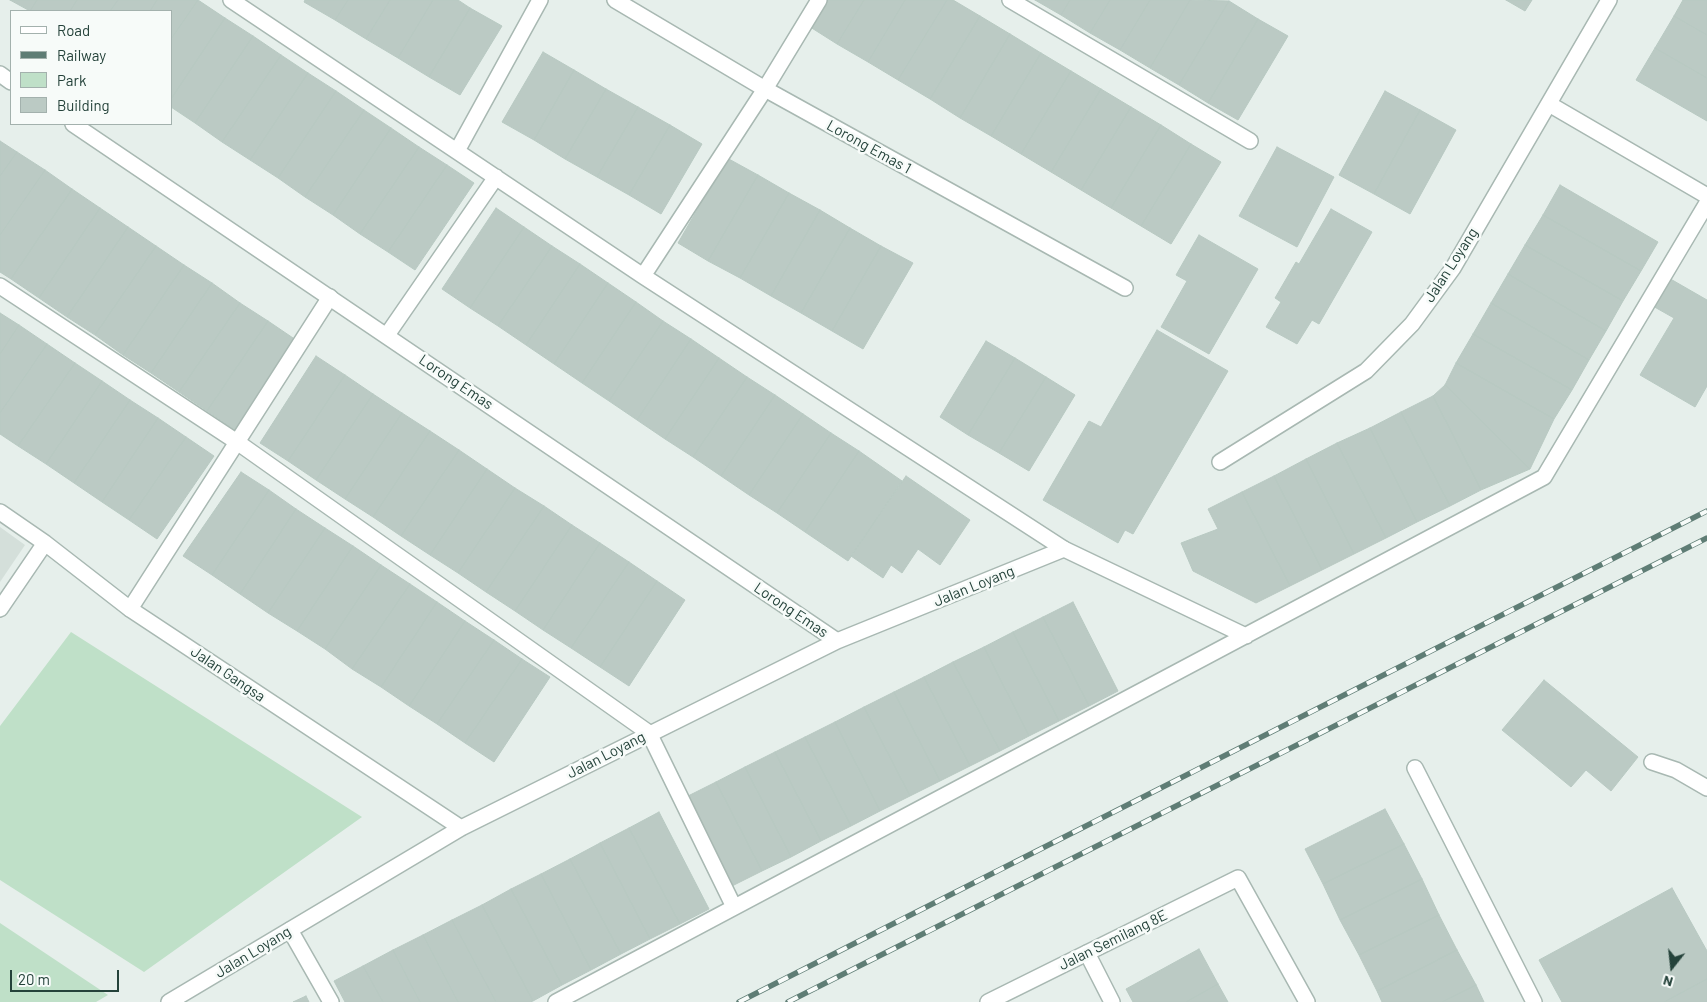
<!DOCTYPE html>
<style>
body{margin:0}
#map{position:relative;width:1707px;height:1002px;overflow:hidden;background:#e6efeb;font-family:Barlow,sans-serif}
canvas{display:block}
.legend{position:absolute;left:10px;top:10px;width:162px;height:115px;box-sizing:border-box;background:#f7fbf9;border:1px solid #a3b1ad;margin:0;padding:6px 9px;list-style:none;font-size:15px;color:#24423a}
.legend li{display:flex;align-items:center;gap:10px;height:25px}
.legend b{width:25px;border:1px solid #a3b1ad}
.north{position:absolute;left:1647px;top:942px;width:50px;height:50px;-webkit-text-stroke:4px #f7fbf9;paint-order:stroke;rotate:196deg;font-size:14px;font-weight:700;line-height:20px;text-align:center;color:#24423a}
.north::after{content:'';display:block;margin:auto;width:18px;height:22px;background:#24423a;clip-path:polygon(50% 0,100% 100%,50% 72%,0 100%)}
.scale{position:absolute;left:10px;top:970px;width:109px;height:22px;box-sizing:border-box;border:2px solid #24423a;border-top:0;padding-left:6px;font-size:15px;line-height:18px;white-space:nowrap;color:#24423a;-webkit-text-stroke:4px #f7fbf9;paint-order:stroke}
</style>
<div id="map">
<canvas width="1707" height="1002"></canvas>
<ul class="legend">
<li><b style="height:6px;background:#fff"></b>Road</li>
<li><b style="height:6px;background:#5f7d75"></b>Railway</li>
<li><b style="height:14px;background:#bfe0c8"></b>Park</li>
<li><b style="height:14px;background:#bbcac4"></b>Building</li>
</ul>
<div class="north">N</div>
<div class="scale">20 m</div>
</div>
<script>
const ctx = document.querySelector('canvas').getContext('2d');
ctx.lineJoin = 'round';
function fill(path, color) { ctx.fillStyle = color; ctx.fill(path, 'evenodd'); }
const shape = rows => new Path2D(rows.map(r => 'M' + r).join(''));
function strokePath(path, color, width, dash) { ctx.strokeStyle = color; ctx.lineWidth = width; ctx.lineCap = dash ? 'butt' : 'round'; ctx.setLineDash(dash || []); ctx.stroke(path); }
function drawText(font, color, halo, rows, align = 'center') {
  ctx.font = font + ' Barlow,sans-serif'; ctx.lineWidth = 5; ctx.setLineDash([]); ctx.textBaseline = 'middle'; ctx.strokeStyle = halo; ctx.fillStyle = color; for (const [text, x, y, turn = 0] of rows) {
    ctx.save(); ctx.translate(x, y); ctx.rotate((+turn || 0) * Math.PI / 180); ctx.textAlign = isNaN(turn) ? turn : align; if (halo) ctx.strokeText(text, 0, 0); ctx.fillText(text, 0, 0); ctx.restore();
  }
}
const built = shape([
 [0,527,25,545,0,582]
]);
const green = shape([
 [71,632,362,817,144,972,0,880,0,726],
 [0,923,108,995,96,1002,0,1002]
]);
const building = shape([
 [10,0,37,0,30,11,10,0],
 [37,0,77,0,70,11,30,11,37,0],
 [77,0,118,0,110,11,70,11,77,0],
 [118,0,157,0,150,11,110,11,118,0],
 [157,0,198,0,171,39,171,11,150,11,157,0],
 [198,0,225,18,171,99,171,39,198,0],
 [305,0,348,0,335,20,304,2,305,0],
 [348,0,390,0,366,39,335,20,348,0],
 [390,0,433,0,398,58,366,39,390,0],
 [433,0,458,0,470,8,429,77,398,58,433,0],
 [822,0,864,0,837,44,807,25,822,0],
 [864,0,905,0,868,62,837,44,864,0],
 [905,0,947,0,898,80,868,62,905,0],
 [947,0,953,0,980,16,930,99,898,80,947,0],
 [1035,0,1070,0,1061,15,1035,0],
 [1070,0,1110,0,1090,33,1061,15,1070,0],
 [1110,0,1150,0,1120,50,1090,33,1110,0],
 [1150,0,1190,0,1150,68,1120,50,1150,0],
 [1190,0,1229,1,1179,85,1150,68,1190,0],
 [1506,0,1532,0,1525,11,1506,0],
 [1683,0,1707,0,1707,35,1674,16,1683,0],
 [1229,1,1258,19,1208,103,1179,85,1229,1],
 [470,8,502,26,460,95,429,77,470,8],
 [980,16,1010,34,960,118,930,99,980,16],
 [1674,16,1707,35,1707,78,1655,48,1674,16],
 [225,18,253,36,195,123,171,107,171,99,225,18],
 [1258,19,1288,36,1238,120,1208,103,1258,19],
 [1010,34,1041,53,991,136,960,118,1010,34],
 [253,36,281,55,222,142,195,123,253,36],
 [1655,48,1707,78,1707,121,1636,80,1655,48],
 [543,52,574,70,534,140,502,122,543,52],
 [1041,53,1071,71,1021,154,991,136,1041,53],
 [281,55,308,73,250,160,222,142,281,55],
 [574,70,606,89,565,159,534,140,574,70],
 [1071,71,1101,89,1051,172,1021,154,1071,71],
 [308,73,336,91,278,178,250,160,308,73],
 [606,89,638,107,597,177,565,159,606,89],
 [1101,89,1131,107,1081,190,1051,172,1101,89],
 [336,91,364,110,305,197,278,178,336,91],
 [1385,91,1420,110,1374,194,1339,175,1385,91],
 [638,107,670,125,629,195,597,177,638,107],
 [1131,107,1161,125,1111,208,1081,190,1131,107],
 [364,110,391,128,333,215,305,197,364,110],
 [1420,110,1456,130,1410,214,1374,194,1420,110],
 [670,125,702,144,661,214,629,195,670,125],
 [1161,125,1191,144,1141,226,1111,208,1161,125],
 [391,128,419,147,360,234,333,215,391,128],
 [0,141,17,152,0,176,0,141],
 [1191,144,1221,162,1171,244,1141,226,1191,144],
 [419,147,447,165,388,252,360,234,419,147],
 [1277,147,1334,177,1297,247,1239,216,1277,147],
 [17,152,45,170,0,235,0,176,17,152],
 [727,158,758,175,708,261,678,243,727,158],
 [447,165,474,183,415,270,388,252,447,165],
 [45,170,72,189,11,279,0,272,0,235,45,170],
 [758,175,789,193,740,278,708,261,758,175],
 [1560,185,1658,242,1641,271,1543,215,1560,185],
 [72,189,100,208,39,298,11,279,72,189],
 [789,193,820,210,771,296,740,278,789,193],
 [100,208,128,227,67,317,39,298,100,208],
 [496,208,524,227,470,308,442,289,496,208],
 [1331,209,1372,232,1319,324,1312,320,1297,344,1266,327,1281,302,1275,298,1296,262,1299,264,1331,209],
 [820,210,850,228,801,313,771,296,820,210],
 [1543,215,1641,271,1623,301,1525,245,1543,215],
 [128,227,156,246,95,335,67,317,128,227],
 [524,227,552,246,498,326,470,308,524,227],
 [850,228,881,246,832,331,801,313,850,228],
 [1199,235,1258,269,1209,354,1161,327,1187,281,1176,275,1199,235],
 [1525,245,1623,301,1606,331,1508,274,1525,245],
 [156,246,184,265,123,355,95,335,156,246],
 [552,246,580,264,526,345,498,326,552,246],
 [881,246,913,263,863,349,832,331,881,246],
 [580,264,608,283,554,364,526,345,580,264],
 [184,265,212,283,151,373,123,355,184,265],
 [1508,274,1606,331,1589,360,1491,303,1508,274],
 [1667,277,1707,300,1707,386,1695,407,1640,375,1674,318,1651,305,1667,277],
 [212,283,240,303,179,392,151,373,212,283],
 [608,283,636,302,582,383,554,364,608,283],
 [636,302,663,321,609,401,582,383,636,302],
 [240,303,268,321,207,411,179,392,240,303],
 [1491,303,1589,360,1572,390,1473,334,1491,303],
 [0,313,19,325,0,354,0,313],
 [268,321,296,340,235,430,207,411,268,321],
 [663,321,691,339,637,420,609,401,663,321],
 [19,325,47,344,0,413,0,354,19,325],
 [1157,330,1228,371,1133,534,1125,530,1118,543,1043,500,1089,421,1101,427,1157,330],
 [1473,334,1572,390,1554,419,1456,363,1473,334],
 [691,339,719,358,665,439,637,420,691,339],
 [986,341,1015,358,968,435,940,417,986,341],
 [47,344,75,363,18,446,0,434,0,413,47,344],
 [316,356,345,375,288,461,260,443,316,356],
 [719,358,747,377,693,457,665,439,719,358],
 [1015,358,1046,377,999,453,968,435,1015,358],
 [75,363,102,381,46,464,18,446,75,363],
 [1456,363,1554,419,1530,469,1445,385,1456,363],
 [345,375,373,394,316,480,288,461,345,375],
 [747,377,775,395,721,476,693,457,747,377],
 [1046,377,1075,395,1029,471,999,453,1046,377],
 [102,381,130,400,74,483,46,464,102,381],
 [1445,385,1530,469,1481,490,1433,396,1445,385],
 [373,394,402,413,345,499,316,480,373,394],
 [775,395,803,414,749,495,721,476,775,395],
 [1433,396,1481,490,1450,506,1401,412,1433,396],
 [130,400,158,418,102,502,74,483,130,400],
 [1401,412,1450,506,1417,522,1370,428,1401,412],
 [402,413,430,431,373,517,345,499,402,413],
 [803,414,831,433,777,513,749,495,803,414],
 [158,418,186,437,129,520,102,502,158,418],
 [1370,428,1417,522,1386,538,1337,443,1370,428],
 [430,431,459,450,401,536,373,517,430,431],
 [831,433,859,451,805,532,777,513,831,433],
 [186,437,214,456,157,539,129,520,186,437],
 [1337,443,1386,538,1354,554,1306,459,1337,443],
 [459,450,487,469,430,555,401,536,459,450],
 [859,451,902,481,848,561,805,532,859,451],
 [1306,459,1354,554,1322,570,1274,476,1306,459],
 [487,469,515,488,458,573,430,555,487,469],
 [241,472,269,490,212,575,183,556,241,472],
 [906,476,970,520,940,565,918,549,902,573,891,565,883,578,851,556,906,476],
 [1274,476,1322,570,1290,586,1242,492,1274,476],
 [515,488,544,506,486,592,458,573,515,488],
 [269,490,296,509,240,594,212,575,269,490],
 [1242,492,1290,586,1256,603,1193,571,1181,543,1218,529,1208,509,1242,492],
 [544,506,572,525,515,611,486,592,544,506],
 [296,509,325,528,268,613,240,594,296,509],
 [572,525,600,543,543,630,515,611,572,525],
 [325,528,353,546,297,631,268,613,325,528],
 [600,543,629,562,571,648,543,630,600,543],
 [353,546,381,565,325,649,297,631,353,546],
 [629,562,657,581,600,667,571,648,629,562],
 [381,565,410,584,352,669,325,649,381,565],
 [657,581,685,600,629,686,600,667,657,581],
 [410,584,437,602,381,687,352,669,410,584],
 [437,602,465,621,409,706,381,687,437,602],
 [1073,602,1118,691,1089,706,1043,617,1073,602],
 [1043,617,1089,706,1059,721,1013,632,1043,617],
 [465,621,494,640,437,724,409,706,465,621],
 [1013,632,1059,721,1029,736,984,647,1013,632],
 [494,640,522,659,465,743,437,724,494,640],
 [984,647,1029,736,1000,751,953,662,984,647],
 [522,659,550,677,494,762,465,743,522,659],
 [953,662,1000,751,970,766,924,677,953,662],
 [924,677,970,766,940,781,894,692,924,677],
 [1544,680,1638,757,1611,791,1586,770,1571,787,1502,730,1544,680],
 [894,692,940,781,910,796,864,707,894,692],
 [864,707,910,796,880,811,835,722,864,707],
 [835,722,880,811,851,826,805,737,835,722],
 [805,737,851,826,821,841,775,752,805,737],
 [775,752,821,841,791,857,745,767,775,752],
 [745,767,791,857,762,871,716,782,745,767],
 [716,782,762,871,732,886,686,797,716,782],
 [1385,809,1404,844,1323,884,1305,849,1385,809],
 [659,812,709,909,680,924,629,828,659,812],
 [629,828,680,924,650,939,600,843,629,828],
 [600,843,650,939,621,954,570,859,600,843],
 [1404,844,1422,879,1340,920,1323,884,1404,844],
 [570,859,621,954,591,970,541,874,570,859],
 [541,874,591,970,562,985,511,889,541,874],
 [1422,879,1439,915,1359,955,1340,920,1422,879],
 [1672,888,1707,951,1707,979,1664,1002,1562,1002,1539,960,1672,888],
 [511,889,562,985,533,1001,482,905,511,889],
 [482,905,533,1001,530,1002,496,1002,452,920,482,905],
 [1439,915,1457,950,1377,991,1359,955,1439,915],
 [452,920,496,1002,458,1002,423,935,452,920],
 [423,935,458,1002,420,1002,393,950,423,935],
 [1199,949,1218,984,1186,1002,1133,1002,1126,989,1199,949],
 [393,950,420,1002,383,1002,363,966,393,950],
 [1457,950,1476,985,1442,1002,1382,1002,1377,991,1457,950],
 [363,966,383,1002,345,1002,334,981,363,966],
 [1707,979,1707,1002,1664,1002,1707,979],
 [1218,984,1228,1002,1186,1002,1218,984],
 [1476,985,1484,1002,1442,1002,1476,985],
 [306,996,309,1002,293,1002,306,996]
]);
const lane = shape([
 [231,0,643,276,1064,549,1246,636],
 [1010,0,1250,141],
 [1549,104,1707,196],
 [457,151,540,0],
 [643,276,765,89,819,0],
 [0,286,237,442,649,733,734,907],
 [387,335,496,177],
 [130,609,330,297],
 [1415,768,1534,1002],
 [290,930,331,1002],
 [1087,953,1112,1002],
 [556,1002,1544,477,1707,203]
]);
const street = shape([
 [615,0,765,89,1125,288],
 [0,74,11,82],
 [73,124,837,641],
 [1220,462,1366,371,1412,324,1453,268,1609,0],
 [0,512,45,543,130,609,461,828],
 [0,609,45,543],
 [1652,762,1676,770,1707,788],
 [169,1002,461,828,837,641,1064,549],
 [988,1002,1238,878,1307,1002]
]);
const rail = shape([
 [739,1002,1707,511],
 [788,1002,1707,538]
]);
const streetNames = [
 ["Lorong Emas 1",869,147,29],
 ["Jalan Loyang",1451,265,-57],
 ["Lorong Emas",456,382,34],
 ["Jalan Loyang",974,586,-22],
 ["Lorong Emas",791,610,34],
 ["Jalan Gangsa",228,674,34],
 ["Jalan Loyang",606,755,-27],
 ["Jalan Semilang 8E",1113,940,-26],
 ["Jalan Loyang",253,952,-31]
];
fill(built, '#d4dfda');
fill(green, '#bfe0c8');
fill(building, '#bbcac4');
strokePath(building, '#b8c9c2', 1);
strokePath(lane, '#a8b8b2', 18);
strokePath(street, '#a8b8b2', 18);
strokePath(lane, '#fff', 15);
strokePath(street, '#fff', 15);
strokePath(rail, '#5f7d75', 5.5);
strokePath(rail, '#f7fbf9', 4, [11]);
drawText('15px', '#24423a', '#f7fbf9', streetNames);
</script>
